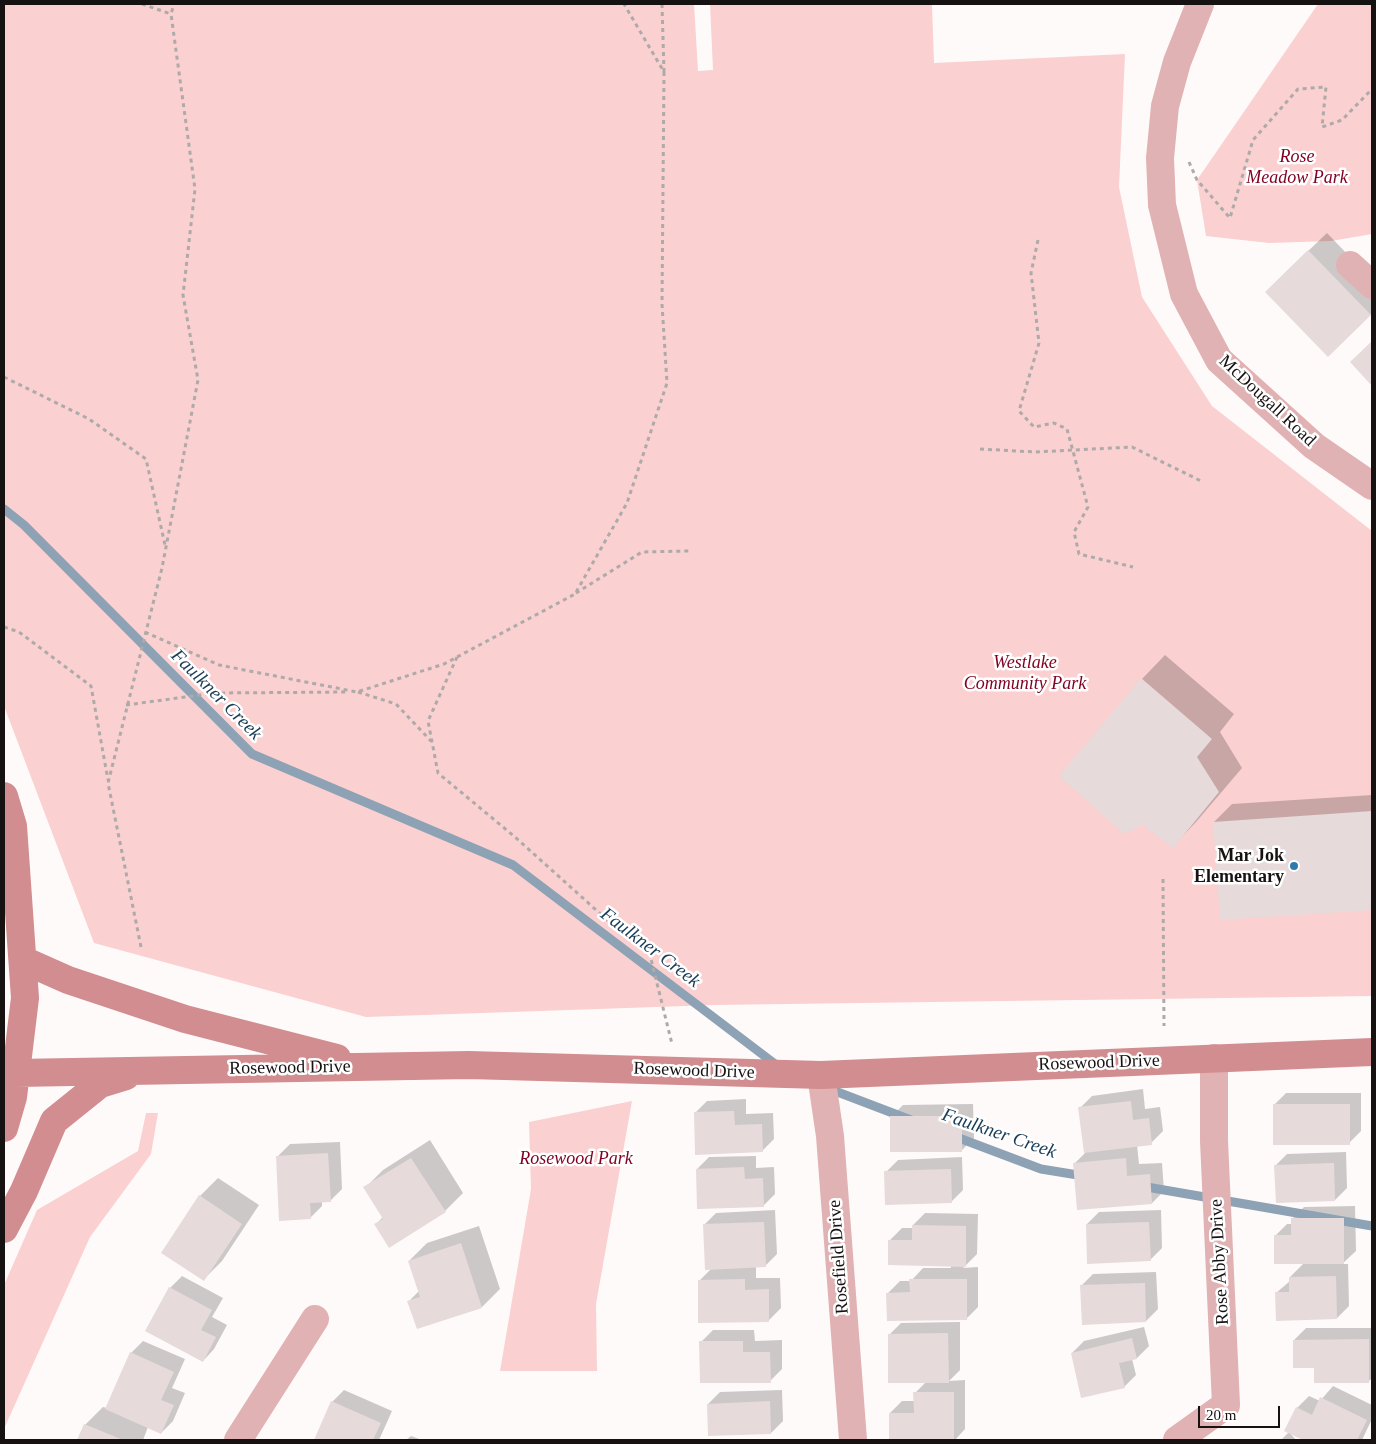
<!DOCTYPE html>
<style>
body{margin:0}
#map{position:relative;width:1376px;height:1444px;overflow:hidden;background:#fffafa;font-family:"Times New Roman",serif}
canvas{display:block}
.frame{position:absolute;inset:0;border:5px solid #161212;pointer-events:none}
.scale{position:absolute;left:1198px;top:1406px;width:82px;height:22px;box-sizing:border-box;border:2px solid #161212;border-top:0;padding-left:6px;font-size:15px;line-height:18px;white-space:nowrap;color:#161212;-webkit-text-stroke:4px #fff;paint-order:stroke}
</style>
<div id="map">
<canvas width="1376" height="1444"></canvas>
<div class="frame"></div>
<div class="scale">20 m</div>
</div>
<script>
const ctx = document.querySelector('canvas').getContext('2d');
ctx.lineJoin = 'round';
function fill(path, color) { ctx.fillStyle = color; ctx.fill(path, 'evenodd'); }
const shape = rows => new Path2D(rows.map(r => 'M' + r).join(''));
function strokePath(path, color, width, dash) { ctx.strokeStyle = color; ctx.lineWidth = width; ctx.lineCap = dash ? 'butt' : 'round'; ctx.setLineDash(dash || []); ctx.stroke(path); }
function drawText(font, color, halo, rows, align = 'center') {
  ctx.font = font + ' "Times New Roman",serif'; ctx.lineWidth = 5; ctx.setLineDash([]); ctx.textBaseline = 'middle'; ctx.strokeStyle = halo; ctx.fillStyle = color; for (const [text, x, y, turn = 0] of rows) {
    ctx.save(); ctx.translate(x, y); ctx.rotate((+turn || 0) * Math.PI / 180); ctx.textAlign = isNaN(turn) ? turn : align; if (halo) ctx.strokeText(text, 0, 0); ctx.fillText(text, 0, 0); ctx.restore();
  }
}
const green = shape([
 [4,4,694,4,698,71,713,70,710,4,932,4,934,63,1125,54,1119,187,1142,297,1212,406,1372,531,1372,996,714,1005,366,1017,94,943,4,706],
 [1318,4,1372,4,1372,234,1331,241,1269,243,1206,236,1197,180],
 [632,1101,596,1304,597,1371,500,1371,531,1189,529,1122],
 [146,1113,158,1113,151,1154,90,1237,4,1429,4,1285,37,1210,138,1151]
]);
const shadow = shape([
 [1327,233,1372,280,1372,313,1328,355,1284,274],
 [1165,655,1234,714,1220,732,1242,768,1196,822,1173,846,1142,679],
 [1372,795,1372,908,1221,919,1214,822,1232,804],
 [1143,1089,1145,1109,1160,1107,1163,1131,1151,1143,1137,1145,1139,1164,1162,1163,1164,1191,1152,1203,1074,1164,1085,1153,1080,1108,1092,1096],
 [1286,1093,1361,1093,1361,1131,1349,1143,1274,1105],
 [746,1099,746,1114,773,1113,774,1139,762,1151,695,1113,707,1101],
 [973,1104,974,1138,962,1150,891,1117,903,1105],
 [430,1140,463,1193,445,1211,376,1224,383,1217,365,1188,383,1170],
 [340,1142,342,1189,330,1201,322,1201,322,1206,310,1218,278,1156,290,1144],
 [1346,1152,1347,1188,1335,1200,1275,1166,1287,1154],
 [756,1156,756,1168,774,1167,775,1194,763,1206,697,1169,709,1157],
 [962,1157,963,1190,951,1202,886,1172,898,1160],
 [218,1178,259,1205,222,1261,204,1279,200,1196],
 [1355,1206,1356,1251,1342,1264,1348,1264,1349,1306,1337,1318,1276,1293,1290,1281,1290,1277,1304,1263,1275,1236,1287,1224,1292,1224,1292,1219,1304,1207],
 [775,1210,777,1254,765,1266,756,1266,756,1278,780,1278,781,1308,769,1320,699,1281,712,1268,704,1225,716,1213],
 [1161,1210,1162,1248,1150,1260,1087,1224,1099,1212],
 [925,1213,978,1214,977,1254,963,1268,978,1267,978,1307,966,1319,888,1293,900,1281,911,1281,923,1268,951,1268,951,1265,890,1240,902,1228,913,1228,913,1225],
 [479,1226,500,1289,482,1307,409,1301,419,1291,409,1261,427,1243],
 [1156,1272,1158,1309,1146,1321,1081,1286,1093,1274],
 [182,1276,223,1298,212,1317,227,1325,214,1349,203,1361,170,1288],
 [960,1322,960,1370,949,1381,965,1380,965,1429,955,1440,971,1440,891,1440,890,1413,902,1401,915,1401,915,1393,926,1382,889,1335,901,1323],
 [1144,1327,1149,1346,1137,1358,1132,1359,1136,1375,1124,1387,1072,1353,1084,1341],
 [1306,1328,1372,1328,1372,1378,1368,1382,1315,1367,1294,1340],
 [713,1330,754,1330,755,1341,782,1340,782,1369,770,1381,701,1342],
 [143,1341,185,1359,172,1388,185,1393,173,1421,161,1433,148,1427,143,1440,78,1440,85,1425,103,1407,107,1408,131,1353],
 [1333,1386,1372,1405,1372,1419,1362,1440,1306,1440,1290,1433,1296,1440,1281,1440,1289,1432,1297,1408,1309,1396,1320,1401],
 [344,1390,392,1411,379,1440,316,1440,332,1402],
 [782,1390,783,1421,771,1433,708,1404,720,1392],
 [411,1436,422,1440,406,1440]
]);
const stream = shape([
 [4,509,24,525,252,754,513,865,779,1067],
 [827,1088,911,1120],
 [951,1135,1041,1169,1084,1176],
 [1141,1186,1372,1226]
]);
const building = shape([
 [1308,250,1371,315,1328,357,1265,292],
 [1372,341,1372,386,1350,362],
 [1141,678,1212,739,1197,757,1219,792,1173,848,1143,825,1124,834,1059,776],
 [1372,811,1372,910,1220,920,1213,822],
 [1131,1101,1133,1120,1149,1118,1152,1145,1084,1153,1078,1107],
 [1273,1104,1350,1104,1350,1145,1273,1145],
 [734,1111,735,1125,762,1124,763,1152,695,1155,694,1112],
 [890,1116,962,1116,962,1152,890,1152],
 [328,1153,331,1202,310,1203,311,1219,279,1221,276,1156],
 [411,1158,446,1212,389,1248,374,1224,383,1219,363,1187],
 [1126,1158,1127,1176,1150,1174,1152,1204,1077,1210,1073,1163],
 [1334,1163,1335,1201,1276,1203,1274,1165],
 [744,1167,745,1179,763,1178,764,1207,697,1209,696,1169],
 [951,1169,952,1203,885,1205,884,1171],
 [199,1195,242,1224,204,1281,161,1253],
 [1291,1218,1344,1218,1344,1264,1274,1264,1274,1235,1291,1235],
 [764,1222,766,1267,705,1270,703,1224],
 [1149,1222,1151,1261,1087,1264,1086,1224],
 [912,1225,966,1226,966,1267,888,1265,888,1240,912,1240],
 [461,1243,482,1308,417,1329,407,1301,420,1297,408,1261],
 [1336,1276,1337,1319,1276,1321,1275,1292,1289,1292,1289,1277],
 [745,1279,745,1290,769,1289,769,1322,698,1323,698,1280],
 [909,1279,967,1279,967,1320,887,1321,886,1293,910,1292],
 [1145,1283,1146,1322,1082,1325,1080,1285],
 [169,1287,212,1310,201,1330,216,1337,203,1362,145,1331],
 [948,1333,949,1383,888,1383,888,1334],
 [1132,1338,1137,1359,1119,1363,1125,1388,1081,1398,1071,1353],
 [1369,1339,1369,1383,1314,1383,1314,1368,1293,1368,1293,1340],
 [699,1341,743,1341,743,1352,770,1352,771,1383,700,1383],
 [130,1352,174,1372,161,1400,174,1405,161,1434,105,1409],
 [913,1392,954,1392,954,1440,889,1440,889,1413,914,1413],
 [1320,1397,1367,1420,1357,1440,1303,1440,1284,1431,1296,1407,1312,1415],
 [331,1401,381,1423,373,1440,314,1440],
 [770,1401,771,1434,708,1436,707,1404],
 [84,1424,123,1440,77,1440]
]);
const path = shape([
 [142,4,171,14],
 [662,4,664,72],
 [1189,162,1197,180,1230,218,1253,140,1298,89,1326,87,1322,127,1342,120,1372,89],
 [1038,240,1031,273,1039,343,1019,411,1034,427,1054,423,1067,429,1088,507,1074,532,1079,554,1133,567],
 [4,377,89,419,146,459,165,545],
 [980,449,1035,452,1132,447,1201,481],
 [576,593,642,552,689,551],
 [4,627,19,632,91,686,108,780],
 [145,632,219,665,357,692,444,664,575,594,627,503,667,383,662,304,664,72,624,4],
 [457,657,428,721,438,773,515,837,615,927,650,955,672,1044],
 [358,692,396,704,431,741],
 [126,705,215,693,349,692],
 [1163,879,1164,1026],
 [141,947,108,783,162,568,198,380,183,295,195,189,171,14,174,4]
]);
const street = shape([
 [1200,4,1177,62,1165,106,1160,158,1162,205,1184,294,1219,360,1314,446,1372,486],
 [1350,265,1372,285],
 [821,1075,830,1136,853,1440],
 [238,1440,315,1319],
 [1177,1440,1226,1405,1214,1141,1214,1058]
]);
const secondary = shape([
 [4,796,13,826,25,998,13,1097,4,1128],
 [23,960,68,980,185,1019,337,1058],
 [16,1073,469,1065,821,1075,1372,1052],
 [4,1229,24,1191,54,1121,100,1084,126,1076]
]);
const markers = [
 [1294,866,5,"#3179ad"]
];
const parkNames = [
 ["Rose",1297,157],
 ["Meadow Park",1297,178],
 ["Westlake",1025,663],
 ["Community Park",1025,684],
 ["Rosewood Park",576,1159]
];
const streetNames = [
 ["McDougall Road",1267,401,43],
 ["Rosewood Drive",1099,1063,-2],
 ["Rosewood Drive",290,1068,-1],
 ["Rosewood Drive",694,1071,2],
 ["Rosefield Drive",839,1257,-94],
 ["Rose Abby Drive",1220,1262,-93]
];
const poiNames = [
 ["Mar Jok",1284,856],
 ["Elementary",1284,877]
];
const waterNames = [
 ["Faulkner Creek",216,695,45],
 ["Faulkner Creek",650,948,37],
 ["Faulkner Creek",999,1134,19]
];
fill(green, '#fbd0d0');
fill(shadow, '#0003');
strokePath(stream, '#8da2b4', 9);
fill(building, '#e6dada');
strokePath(path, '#aeaaaa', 3, [4, 4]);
strokePath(street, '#e1b2b3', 28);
strokePath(secondary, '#d18d8f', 28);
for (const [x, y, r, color] of markers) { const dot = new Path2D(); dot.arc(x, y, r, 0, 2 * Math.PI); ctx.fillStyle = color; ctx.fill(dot); strokePath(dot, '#fff', 2); }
drawText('italic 18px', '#7f0022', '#fff', parkNames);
drawText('18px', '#161212', '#fff', streetNames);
drawText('bold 18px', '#161212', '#fff', poiNames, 'right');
drawText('italic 19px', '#193c56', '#fff', waterNames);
</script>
